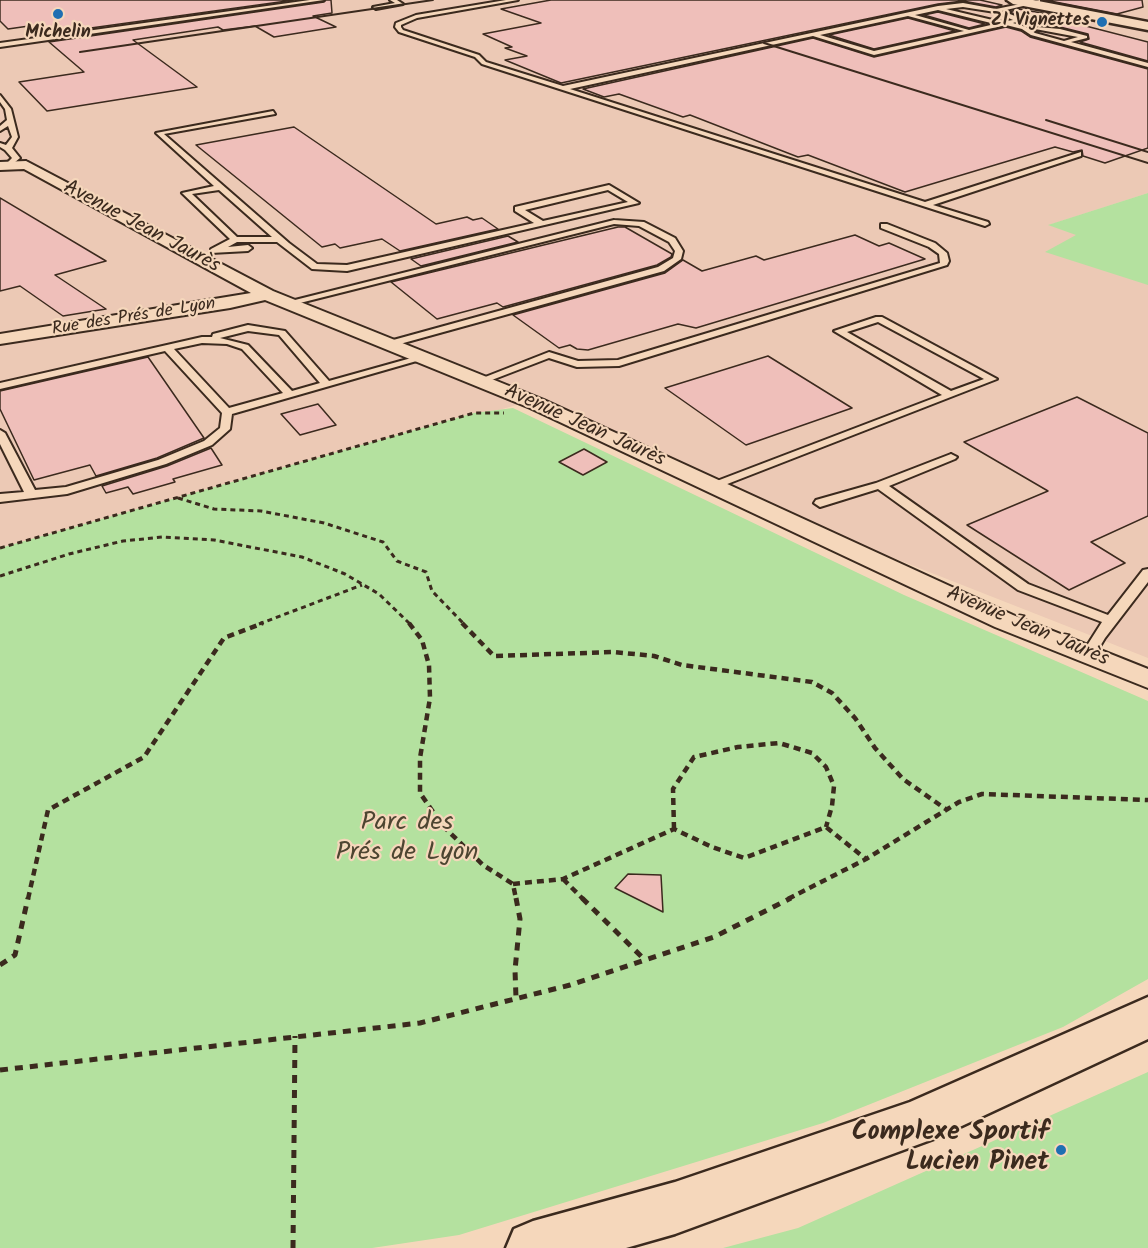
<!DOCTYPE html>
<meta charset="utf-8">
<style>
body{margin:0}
canvas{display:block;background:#f5d7bb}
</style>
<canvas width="1148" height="1248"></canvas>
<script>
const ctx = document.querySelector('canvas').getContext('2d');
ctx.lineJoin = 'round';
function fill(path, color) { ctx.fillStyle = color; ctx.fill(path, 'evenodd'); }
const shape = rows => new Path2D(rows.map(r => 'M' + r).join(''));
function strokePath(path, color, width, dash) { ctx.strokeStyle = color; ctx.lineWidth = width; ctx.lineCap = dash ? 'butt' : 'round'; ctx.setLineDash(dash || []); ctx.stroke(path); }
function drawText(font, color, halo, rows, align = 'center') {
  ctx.font = font + ' Kalam,sans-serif'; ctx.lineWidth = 4.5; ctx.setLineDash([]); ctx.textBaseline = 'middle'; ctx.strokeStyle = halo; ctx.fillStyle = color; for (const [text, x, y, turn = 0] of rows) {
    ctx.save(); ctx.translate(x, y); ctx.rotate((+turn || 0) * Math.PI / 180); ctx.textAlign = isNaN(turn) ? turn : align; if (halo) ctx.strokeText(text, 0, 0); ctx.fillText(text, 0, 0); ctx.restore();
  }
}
const built = shape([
 [0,0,1148,0,1148,193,1049,225,1148,259,1148,658,840,537,527,402,0,552]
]);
const green = shape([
 [1148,193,1148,285,1045,252,1076,235,1048,225],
 [513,408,904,595,1148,701,1148,979,1063,1027,823,1123,459,1235,372,1248,0,1248,0,548,474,413],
 [1148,1072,1148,1248,723,1248,798,1228]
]);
const building = shape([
 [0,0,294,0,40,35,29,26,8,29,0,21,0,0],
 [326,0,331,0,332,13,313,16,336,27,274,37,255,26,223,30,218,27,133,40,197,87,47,111,19,82,84,72,49,42,324,2,326,0],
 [551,0,980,0,1002,5,996,7,963,1,938,4,561,83,505,60,527,56,505,48,512,47,483,34,541,23,501,9,551,0],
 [1045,0,1142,0,1143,7,1117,14,1045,0],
 [1018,9,1090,21,1078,24,1148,42,1148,61,1080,42,1089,39,1088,34,1060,27,1038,25,1033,29,1020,23,1021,20,1017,15,1010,12,1018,9],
 [938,12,985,24,969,28,924,15,938,12],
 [908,18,955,31,874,49,829,35,908,18],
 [1006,27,1021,31,1030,37,1148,69,1148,148,1105,163,1083,156,1082,150,1073,152,1055,147,905,192,808,155,798,157,690,115,683,117,619,94,604,97,583,89,813,38,874,57,1006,27],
 [294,127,436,224,467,217,473,220,482,218,498,229,400,251,382,239,340,248,335,244,322,247,196,145,294,127],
 [0,198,106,261,55,275,106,309,63,316,20,286,0,291,0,198],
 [618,227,625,227,672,254,671,257,657,265,503,307,497,303,437,319,391,282,618,227],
 [855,235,879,246,889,243,925,259,696,328,678,324,588,350,577,349,570,345,559,348,513,315,665,273,683,260,702,271,756,256,764,260,855,235],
 [508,236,518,242,421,266,411,259,508,236],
 [768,356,852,408,746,445,665,388,768,356],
 [148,357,204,438,157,458,96,476,90,465,34,480,0,409,0,391,148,357],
 [1077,397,1148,433,1148,516,1091,542,1125,563,1069,590,967,525,1048,491,964,442,1077,397],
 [318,404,336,425,300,435,281,414,318,404],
 [211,448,222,465,173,479,175,482,133,494,128,487,106,493,102,486,167,466,211,448],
 [584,449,607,462,583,475,559,462,584,449],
 [628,874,661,875,663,912,615,888,628,874]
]);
const pathFar2 = shape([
 [178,498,214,509,261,511,324,523,383,542,397,561,426,572,432,591,464,624],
 [0,548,474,413,504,413],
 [0,576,69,554,123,541,163,537,214,540,302,557,345,574,379,594,410,624],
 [259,624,362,585]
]);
const pathFar1 = shape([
 [409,623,422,640,429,665,430,698,420,758,420,793,443,826,483,865,513,884,516,899],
 [462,623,494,656,614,652,654,656,682,665,812,682,832,693,855,718,875,748,903,779,947,810],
 [674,829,673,789,694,757,738,747,779,743,812,753,826,767,834,786,832,806,826,827],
 [563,879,583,899],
 [513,884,563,879,674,829,712,847,744,858,826,827,866,859],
 [28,899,48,810,144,757,224,638,263,623],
 [788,899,866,859,959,802,982,794,1148,800]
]);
const path = shape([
 [516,898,520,919,515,970,516,998],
 [582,898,645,960],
 [0,965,15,955,28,898],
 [0,1070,420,1023,570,985,714,937,791,898],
 [293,1248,295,1036]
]);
const lane = shape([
 [310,0,324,0,0,47,0,43,310,0],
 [390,0,397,0,403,4,376,9,373,7,395,3,390,0],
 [506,0,518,0,417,18,401,25,401,27,403,30,479,55,486,62,563,86,938,6,963,3,996,9,1040,0,1040,2,1002,11,1015,16,1019,21,1013,23,1026,27,1035,33,1064,41,1078,37,1035,29,1038,27,1060,29,1087,36,1087,38,1071,42,1148,63,1148,67,1031,35,1022,29,1006,25,874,55,813,36,570,89,925,202,1081,152,1081,156,933,205,988,222,989,224,985,226,482,64,475,57,399,32,395,27,396,23,416,15,506,0],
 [963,7,995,12,1013,20,1001,22,946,9,963,7],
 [938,10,995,24,969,30,915,15,938,10],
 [908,16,964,31,874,51,820,35,908,16],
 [0,95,11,109,18,137,12,148,20,158,9,167,5,165,12,158,5,150,0,147,0,143,6,145,12,137,8,126,0,131,0,126,7,120,5,109,0,102,0,95],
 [273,111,275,114,164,134,289,243,317,264,347,265,534,223,515,211,515,207,609,185,639,203,347,271,312,269,277,242,237,242,228,247,248,245,252,248,248,251,211,253,211,249,230,239,182,193,214,186,156,133,273,111],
 [219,190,272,237,237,237,192,194,219,190],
 [608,190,628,202,543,221,525,210,608,190],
 [614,220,644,222,675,238,683,251,681,259,664,271,389,347,386,346,386,342,658,267,673,258,675,251,669,242,639,226,614,224,288,306,283,303,614,220],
 [881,224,887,224,935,243,947,253,949,261,947,265,619,366,577,367,549,358,484,383,480,384,475,381,549,352,578,361,618,360,940,263,939,254,929,247,881,228,881,224],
 [876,317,882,317,997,379,717,488,709,488,707,486,709,484,942,395,834,331,876,317],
 [878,322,984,379,951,391,847,332,878,322],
 [248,325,285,331,329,381,422,355,427,358,232,414,230,429,212,445,166,464,67,494,0,502,0,494,24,492,0,444,0,430,5,433,35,490,66,487,158,460,204,441,220,428,222,413,165,351,0,389,0,383,202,337,212,337,213,334,248,325],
 [248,331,279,335,320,383,292,391,248,345,220,338,248,331],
 [202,343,227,344,242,349,283,393,229,408,174,349,202,343],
 [951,454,957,457,955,459,889,486,1028,584,1108,615,1143,570,1148,569,1148,582,1105,638,1093,658,1088,660,1081,655,1102,622,1018,590,878,489,820,507,814,503,816,500,876,483,951,454]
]);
const street = shape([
 [26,161,273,291,544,400,1013,615,1148,669,1148,688,995,627,530,408,265,300,230,308,0,344,0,334,251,293,24,169,0,170,0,162,26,161]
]);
const secondary = shape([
 [1007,0,1033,0,1148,22,1148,30,1013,4,1007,0],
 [1148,997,1148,1039,936,1138,675,1234,626,1248,506,1248,514,1229,533,1221,675,1182,910,1102,1148,997]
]);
const rail = shape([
 [764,43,1148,163],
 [80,52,433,0],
 [1046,120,1148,152]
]);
const markers = [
 [58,14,6,"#1f6fb2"],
 [1102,22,6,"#1f6fb2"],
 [1061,1150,6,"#1f6fb2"]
];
const farPoinames = [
 ["ZI Vignettes",1090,22],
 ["Michelin",58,34,"center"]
];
const farStreetnames = [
 ["Rue des Prés de Lyon",134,318,-9]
];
const streetNames = [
 ["Avenue Jean Jaurès",141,228,28],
 ["Avenue Jean Jaurès",584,427,24],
 ["Avenue Jean Jaurès",1027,628,23]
];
const nearParknames = [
 ["Parc des",407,825],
 ["Prés de Lyon",407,855]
];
const nearPoinames = [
 ["Complexe Sportif",1049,1135],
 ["Lucien Pinet",1049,1165]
];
fill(built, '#ecc9b5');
fill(green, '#b4e19f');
fill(building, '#efbfba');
strokePath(building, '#3b2a1e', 1.5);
strokePath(lane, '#3b2a1e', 4);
strokePath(street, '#3b2a1e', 4);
strokePath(secondary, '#3b2a1e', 5);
strokePath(pathFar2, '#3b2a1e', 3, [5, 4]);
strokePath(pathFar1, '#3b2a1e', 4.5, [7, 5]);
strokePath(path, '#3b2a1e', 5, [8, 7]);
fill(lane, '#f5d7bb');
fill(street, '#f5d7bb');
fill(secondary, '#f5d7bb');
strokePath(rail, '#3b2a1e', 2);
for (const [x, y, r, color] of markers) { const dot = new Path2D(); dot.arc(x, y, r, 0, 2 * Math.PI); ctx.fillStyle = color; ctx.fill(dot); strokePath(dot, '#f5d7bb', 2); }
drawText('bold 18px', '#3b2a1e', '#f5d7bb', farPoinames, 'right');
drawText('18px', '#3b2a1e', '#f5d7bb', farStreetnames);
drawText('21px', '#3b2a1e', '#f5d7bb', streetNames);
drawText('26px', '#4d4531', '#f5d7bb', nearParknames);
drawText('bold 26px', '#3b2a1e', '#f5d7bb', nearPoinames, 'right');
</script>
